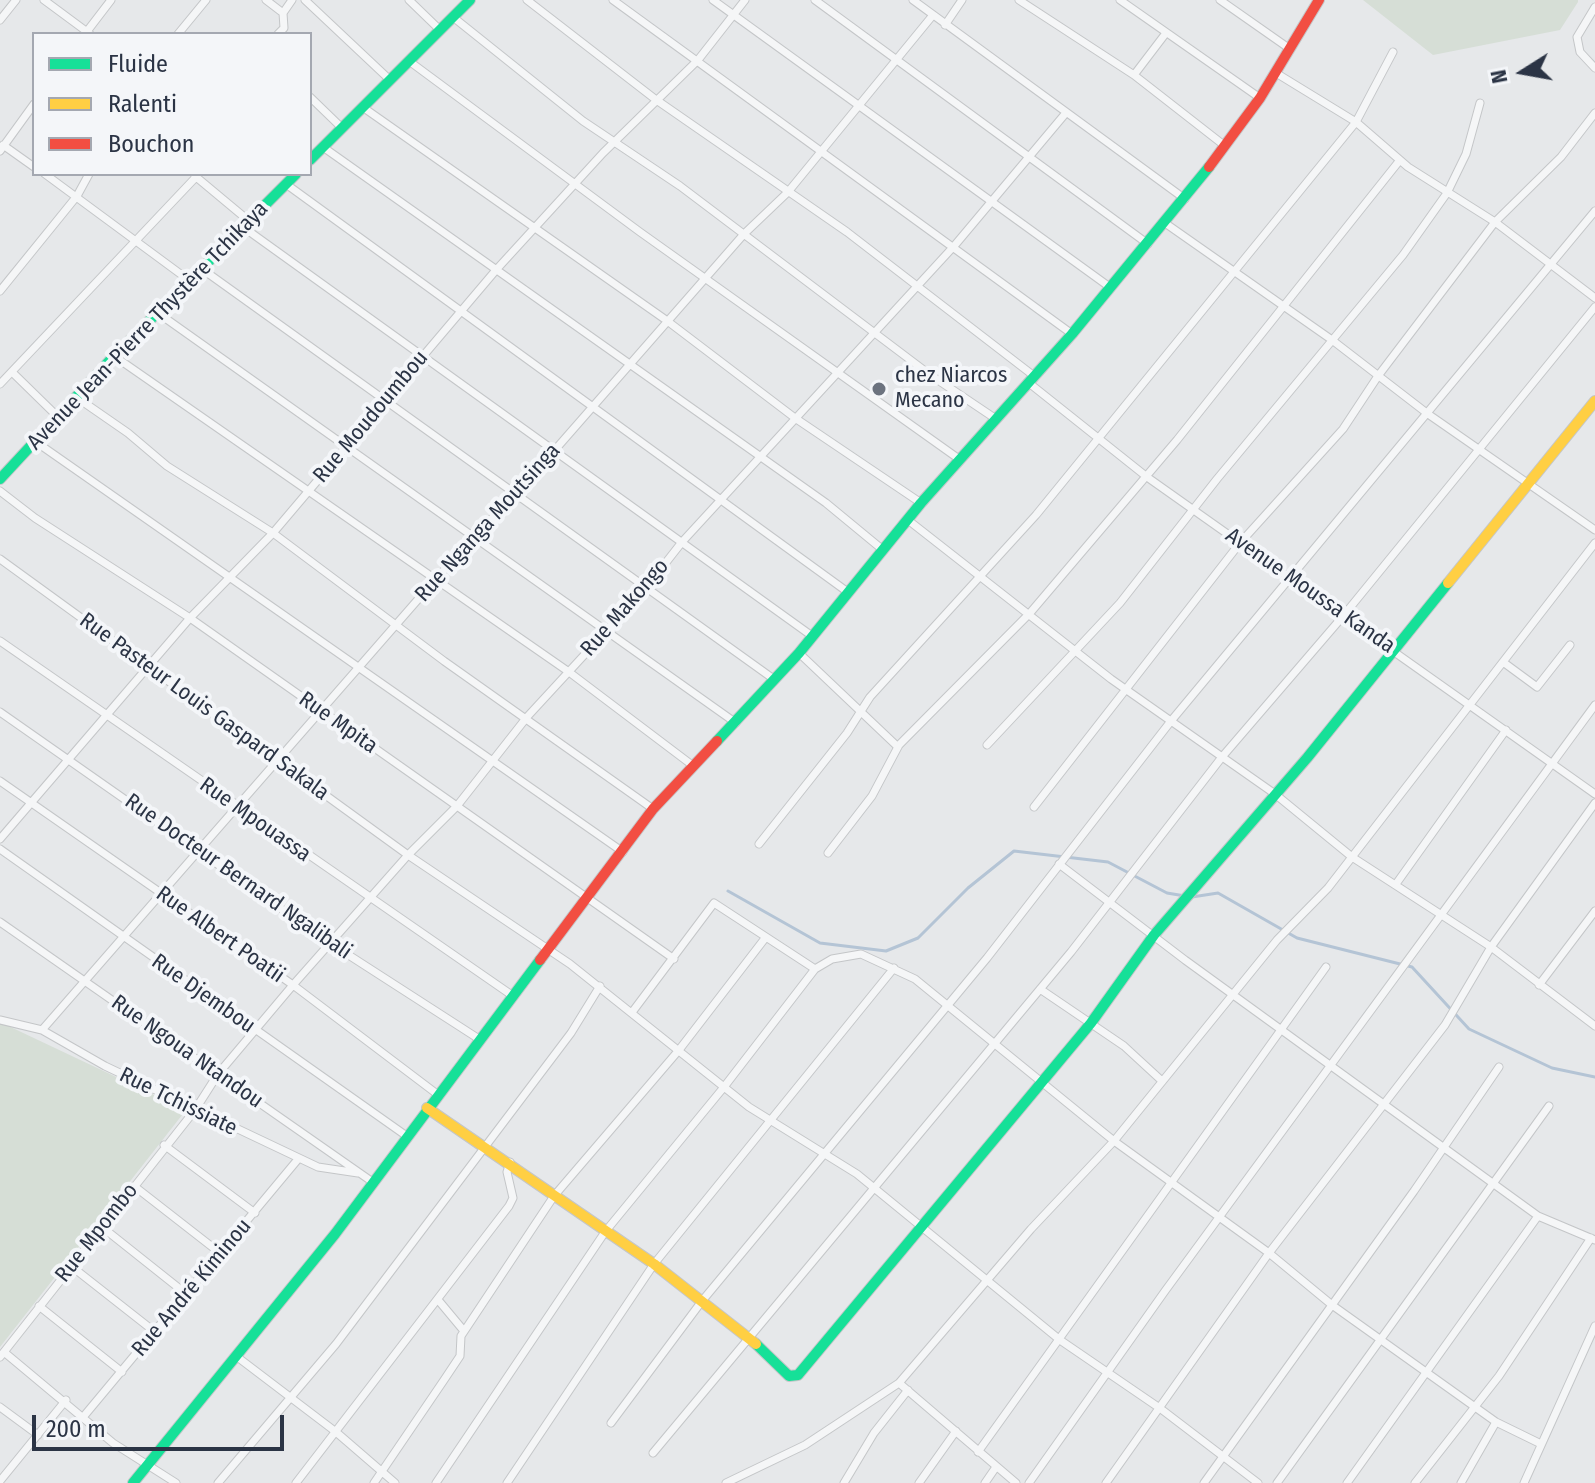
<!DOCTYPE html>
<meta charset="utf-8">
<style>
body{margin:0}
#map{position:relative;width:1595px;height:1483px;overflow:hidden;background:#e6e8ea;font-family:"Fira Sans Condensed",sans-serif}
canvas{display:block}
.legend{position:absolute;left:32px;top:32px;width:280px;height:144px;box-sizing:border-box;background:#f4f6f9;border:2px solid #a4a8b1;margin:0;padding:10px 14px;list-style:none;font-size:24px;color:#2b3445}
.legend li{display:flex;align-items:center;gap:16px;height:40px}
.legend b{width:40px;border:2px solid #a4a8b1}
.north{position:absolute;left:1483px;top:32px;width:80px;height:80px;-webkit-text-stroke:6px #f4f6f9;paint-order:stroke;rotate:259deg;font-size:22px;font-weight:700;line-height:32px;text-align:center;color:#2b3445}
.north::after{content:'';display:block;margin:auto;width:28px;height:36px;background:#2b3445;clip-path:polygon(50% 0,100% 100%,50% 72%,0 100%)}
.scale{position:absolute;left:32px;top:1415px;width:252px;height:36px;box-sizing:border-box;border:4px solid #2b3445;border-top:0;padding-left:10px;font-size:24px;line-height:28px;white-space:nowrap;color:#2b3445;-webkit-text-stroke:6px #f4f6f9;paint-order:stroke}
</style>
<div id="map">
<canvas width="1595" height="1483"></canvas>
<ul class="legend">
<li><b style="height:10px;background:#16e098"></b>Fluide</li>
<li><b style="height:10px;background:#ffcf43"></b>Ralenti</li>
<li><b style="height:10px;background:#f24e42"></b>Bouchon</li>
</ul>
<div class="north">N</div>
<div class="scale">200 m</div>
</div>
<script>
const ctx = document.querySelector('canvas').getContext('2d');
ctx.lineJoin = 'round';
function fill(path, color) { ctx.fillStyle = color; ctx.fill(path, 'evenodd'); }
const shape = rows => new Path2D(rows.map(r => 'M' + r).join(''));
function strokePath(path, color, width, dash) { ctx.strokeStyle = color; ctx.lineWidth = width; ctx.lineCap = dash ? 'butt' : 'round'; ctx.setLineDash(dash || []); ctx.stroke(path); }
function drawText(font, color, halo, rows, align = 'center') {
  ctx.font = font + ' "Fira Sans Condensed",sans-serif'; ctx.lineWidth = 8; ctx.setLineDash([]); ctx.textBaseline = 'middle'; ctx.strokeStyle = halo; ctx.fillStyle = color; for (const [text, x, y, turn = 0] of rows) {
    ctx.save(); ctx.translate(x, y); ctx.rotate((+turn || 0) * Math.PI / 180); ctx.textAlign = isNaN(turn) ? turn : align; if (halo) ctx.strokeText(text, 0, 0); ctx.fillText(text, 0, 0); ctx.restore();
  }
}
const green = shape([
 [1363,0,1578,0,1578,2,1560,30,1433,55],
 [0,1022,186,1110,0,1347]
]);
const stream = shape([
 [728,891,820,943,886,951,918,938,968,888,1014,851,1108,862,1167,893,1185,896],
 [1192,897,1218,893,1297,938,1412,967,1469,1029,1552,1068,1595,1077]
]);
const street = shape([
 [44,0,90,34],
 [266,0,283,13],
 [305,0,390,80],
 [409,0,440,30],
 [527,0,655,99,847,232,1034,376],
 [613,0,1072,334],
 [713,0,1111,288],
 [815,0,1148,244],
 [913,0,1185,199],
 [1019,0,1134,75,1225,146],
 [1120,0,1260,98],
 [1220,0,1290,49],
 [1595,7,1577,37,1580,52,1595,68],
 [453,17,583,121,680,186,929,374,996,419],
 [0,20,16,0],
 [945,25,962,0],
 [85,34,111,0],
 [178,34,206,0],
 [278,34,284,28,283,13,292,0],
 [409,61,640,232,959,459],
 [1276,73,1356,122,1408,167,1495,222,1595,298],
 [1134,75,1166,33],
 [310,97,342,128],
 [364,108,666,320,795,418,921,503],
 [3,145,34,167],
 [323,147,826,503,883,550],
 [0,151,34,104],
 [45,174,190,281],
 [195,176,249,221],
 [286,184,849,593],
 [1165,223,1332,340,1428,414,1595,530],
 [243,227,812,636],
 [202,269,775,680],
 [0,291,77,196,89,174],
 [158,313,736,723],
 [114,356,569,672,692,765],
 [12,372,58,417],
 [1029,383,1147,477,1595,794],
 [0,384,196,177],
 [76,397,128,433,167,466,273,533,444,661,653,809],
 [36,442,623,852],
 [0,491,35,518,190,618,674,959],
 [908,520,1111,679,1275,794,1352,857,1491,947,1595,1026],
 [0,559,408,855,570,964,749,1107,857,1174,1060,1340,1161,1409,1258,1483],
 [0,641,513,996],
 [799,653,898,747],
 [1503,662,1537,687,1570,645],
 [0,712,330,943,479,1039],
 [987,745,1120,603,1217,479,1403,255,1447,193,1466,154,1480,103],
 [0,781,293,985,437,1094],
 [1034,807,1240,543,1343,429,1378,376,1495,222,1561,157,1595,113],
 [0,839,190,618,273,533,496,270,603,153,698,60,745,0],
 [759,844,847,733,870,697,1036,515,1356,122,1393,52],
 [0,849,408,1137],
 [828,853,872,796,899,745,1030,613,1177,440,1400,160],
 [1059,864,1185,960,1538,1216,1595,1240],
 [1396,884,1506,730],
 [0,922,374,1183],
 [1539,985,1595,911],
 [1040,989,1124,1046,1162,1081],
 [633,1011,714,903,815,969],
 [0,1020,42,1030,105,1066,318,1167,358,1173],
 [42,1030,435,580,554,451,744,234,788,192,933,15],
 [164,1145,255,1213],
 [134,1186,220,1253],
 [102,1227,185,1293],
 [71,1266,155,1332],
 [439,1301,464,1331],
 [39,1306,122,1372],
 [4,1352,113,1443,176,1483],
 [236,1356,336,1432,395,1483],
 [0,1357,195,1110,218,1074,293,985,408,855,457,806,527,717,646,588,682,542,955,245,1065,114],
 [899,1383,1016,1483],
 [0,1407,38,1435],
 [84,1416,299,1158],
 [611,1423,702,1301,987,958,1171,721,1595,211],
 [978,1452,1326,967],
 [653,1453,1071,952,1222,757,1344,615,1595,307],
 [0,1481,66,1400],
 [218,1483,336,1344,571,1033,600,986],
 [296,1483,509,1206,513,1198,507,1172,510,1162],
 [374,1483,444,1380,460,1356,461,1336,554,1196,679,1050,766,937],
 [436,1483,605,1232,724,1087,815,969,832,959,861,954,915,979,1114,1141,1269,1253,1332,1305,1496,1422,1539,1443],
 [507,1483,654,1264,894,968],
 [726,1483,805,1445,899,1383,1031,1229,1114,1141,1277,940,1328,888,1595,543],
 [844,1483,874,1433,908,1390],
 [919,1483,956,1431],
 [985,1483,996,1467],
 [1029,1483,1165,1291,1595,705],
 [1106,1483,1269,1253,1445,1025,1491,947,1595,803],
 [1204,1483,1414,1191,1499,1067],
 [1277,1483,1549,1106],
 [1347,1483,1538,1216],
 [1415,1483,1499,1376,1591,1238],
 [1461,1483,1496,1422],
 [1524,1483,1595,1326]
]);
const fast = shape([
 [310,160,470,0],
 [0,479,114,356,296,174],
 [717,741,799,653,921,503,1072,334,1209,167],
 [756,1344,789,1376,798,1375,1091,1023,1154,935,1307,758,1448,583],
 [133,1483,335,1234,540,960]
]);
const slow = shape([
 [1448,583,1595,401],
 [427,1108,654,1264,756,1344]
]);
const jam = shape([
 [1209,167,1260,98,1319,0],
 [540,960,653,809,717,741]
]);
const markers = [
 [879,389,8,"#6c737f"]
];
const streetNames = [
 ["Avenue Jean-Pierre Thystère Tchikaya",148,326,-46],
 ["Rue Moudoumbou",371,417,-50],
 ["Rue Nganga Moutsinga",488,523,-48],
 ["Avenue Moussa Kanda",1310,591,35],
 ["Rue Makongo",625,608,-49],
 ["Rue Pasteur Louis Gaspard Sakala",204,707,36],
 ["Rue Mpita",338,723,35],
 ["Rue Mpouassa",255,820,35],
 ["Rue Docteur Bernard Ngalibali",238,877,35],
 ["Rue Albert Poatii",220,935,35],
 ["Rue Djembou",203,994,35],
 ["Rue Ngoua Ntandou",187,1052,35],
 ["Rue Tchissiate",178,1102,26],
 ["Rue Mpombo",97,1233,-52],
 ["Rue André Kiminou",192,1288,-50]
];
const poiNames = [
 ["chez Niarcos",895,376],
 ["Mecano",895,401]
];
fill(green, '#d6ded6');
strokePath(stream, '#b4c4d5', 3);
strokePath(street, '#c4c6c8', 9);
strokePath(fast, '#c4c6c8', 12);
strokePath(slow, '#c4c6c8', 12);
strokePath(jam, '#c4c6c8', 12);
strokePath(street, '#f5f6f7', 7);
strokePath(fast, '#16e098', 10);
strokePath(slow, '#ffcf43', 10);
strokePath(jam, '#f24e42', 10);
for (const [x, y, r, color] of markers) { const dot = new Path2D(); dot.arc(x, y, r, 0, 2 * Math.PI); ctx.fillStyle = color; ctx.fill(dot); strokePath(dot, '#f4f6f9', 3); }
drawText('22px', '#2b3445', '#f4f6f9', streetNames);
drawText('22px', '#2b3445', '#f4f6f9', poiNames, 'left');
</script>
